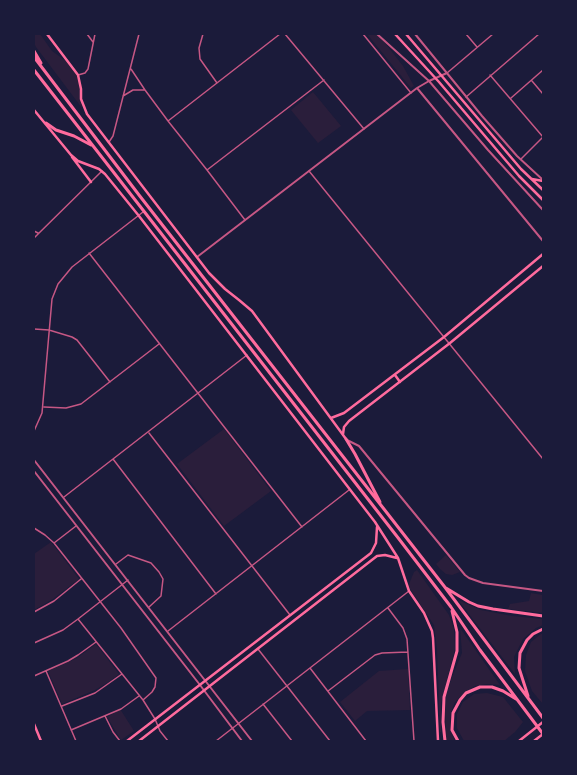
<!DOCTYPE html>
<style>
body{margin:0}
#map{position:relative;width:577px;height:775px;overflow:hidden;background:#1b1b3a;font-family:Barlow,sans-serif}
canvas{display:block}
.frame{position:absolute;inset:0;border:35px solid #1b1b3a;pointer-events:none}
</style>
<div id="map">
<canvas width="577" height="775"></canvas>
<div class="frame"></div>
</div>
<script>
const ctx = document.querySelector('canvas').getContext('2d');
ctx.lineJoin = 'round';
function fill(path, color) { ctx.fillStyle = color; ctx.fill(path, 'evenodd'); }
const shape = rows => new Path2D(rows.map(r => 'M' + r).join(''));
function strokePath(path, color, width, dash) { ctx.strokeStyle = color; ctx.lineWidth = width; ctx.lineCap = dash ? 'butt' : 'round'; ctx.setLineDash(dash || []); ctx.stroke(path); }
const green = shape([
 [34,34,40,34,52,51,66,61,77,76,80,90,82,108,36,47,34,43],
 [367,34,378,34,403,66,414,86,411,88],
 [313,92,341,126,318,143,291,110],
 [224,429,271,491,224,526,177,464],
 [51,542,79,579,53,599,34,610,34,554],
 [446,555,460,572,452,575,446,574,440,569,436,564],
 [417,570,449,615,454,629,455,649,441,703,441,732,440,732,437,649,434,625,410,589,409,584,414,572],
 [531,593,543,595,543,613,508,609,510,604,529,601],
 [458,600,481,610,512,616,543,619,543,625,536,628,523,639,514,657,515,674],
 [460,628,500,685,487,684,475,686,465,692,455,702,451,712,450,727,455,741,446,741,445,711,446,696,452,677,462,653],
 [541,634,543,634,543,704,532,691,525,671,526,655,531,642],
 [96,644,119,674,110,681,95,690,62,704,48,671,77,658],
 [408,669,410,710,367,711,355,721,340,702,379,671],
 [487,693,503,697,523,722,515,732,504,741,464,741,457,728,457,714,463,702,474,694],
 [120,709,134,731,121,740,107,717]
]);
const minor = shape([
 [87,34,93,42],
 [203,34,199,48,200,59,217,83],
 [285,34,364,129],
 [363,34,411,93],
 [466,34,477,47],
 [131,69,145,90,168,121,207,170,245,220],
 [447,73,493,34],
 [78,75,85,73,88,69,95,34],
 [490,75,543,137],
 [532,81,543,94],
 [123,96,133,90,145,90],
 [466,97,539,34],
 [511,98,543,70],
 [168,121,280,34],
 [109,142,113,136,139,34],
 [521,159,543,137],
 [207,170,324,80],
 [309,171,543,459],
 [34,231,38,233],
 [34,238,102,171],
 [89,253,302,527],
 [34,329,49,330,72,337,77,340,110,382],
 [44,407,66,408,81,404,159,344],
 [34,431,42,413,52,299,58,284,72,267,143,212],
 [149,433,290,615],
 [113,459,216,594],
 [64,497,247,355],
 [34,528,45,535,54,543,121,628,156,678,155,687,152,692,143,700],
 [54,543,76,526],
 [116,564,128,555,151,563,159,572,163,579,161,596,149,607],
 [388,608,403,628,407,639,414,741],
 [34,612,54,601,81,579],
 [78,619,143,700,155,719,160,731,168,741],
 [168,631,349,490],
 [34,643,63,630,78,619,128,580],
 [258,649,330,741],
 [310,668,366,741],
 [46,671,76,741],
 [34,676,68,661,78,655,96,642],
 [328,691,375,655,382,653,408,652],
 [263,704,292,741],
 [62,706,95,693,122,674],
 [105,716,113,732,120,741],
 [71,730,121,709,139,696],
 [216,741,409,591]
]);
const tertiary = shape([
 [377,34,429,81,488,150,543,210],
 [415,34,482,116,517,156,543,180],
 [417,88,543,241],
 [197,257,417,88,429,81,447,73],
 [347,440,359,446,465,575,469,578,483,583,543,591],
 [34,460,252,741],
 [34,471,200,685,242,741]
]);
const secondary = shape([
 [47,34,78,75,81,89,81,99,87,114,209,273,225,289,239,300,252,311,346,439],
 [395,34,439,82,519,176,543,200],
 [406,34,521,169,543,190],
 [34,110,71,155,78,161,99,169,105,174,139,216,375,522,398,558,409,591,424,613,432,631,433,638,438,741],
 [72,157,91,182],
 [532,179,543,181],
 [395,375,400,382],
 [331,418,344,413,444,337,543,254],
 [343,434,344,427,349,421,450,343,543,266],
 [34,724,41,741],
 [127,741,371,553,376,543,377,527],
 [139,741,377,556,385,555,397,558]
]);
const primary = shape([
 [519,741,543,722],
 [534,741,543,734]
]);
const motorway = shape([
 [34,51,41,63],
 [34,57,139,195,444,586,543,718],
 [34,70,399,539,451,607,480,650,543,734],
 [46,123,56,130,74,136,91,145],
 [346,439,355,454,380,502],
 [446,588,469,602,478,606,493,609,543,616],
 [528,696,519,668,520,653,527,640,533,634,543,629],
 [445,741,443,722,444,697,457,651,457,632,452,611],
 [458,741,452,730,453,713,460,700,466,693,480,687,492,687,503,691,516,699]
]);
fill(green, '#2a1e3b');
strokePath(minor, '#c65784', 1.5);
strokePath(tertiary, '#c65784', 2);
strokePath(secondary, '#ff6b9d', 2.5);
strokePath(primary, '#ff6b9d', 2.5);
strokePath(motorway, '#ff6b9d', 3);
</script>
